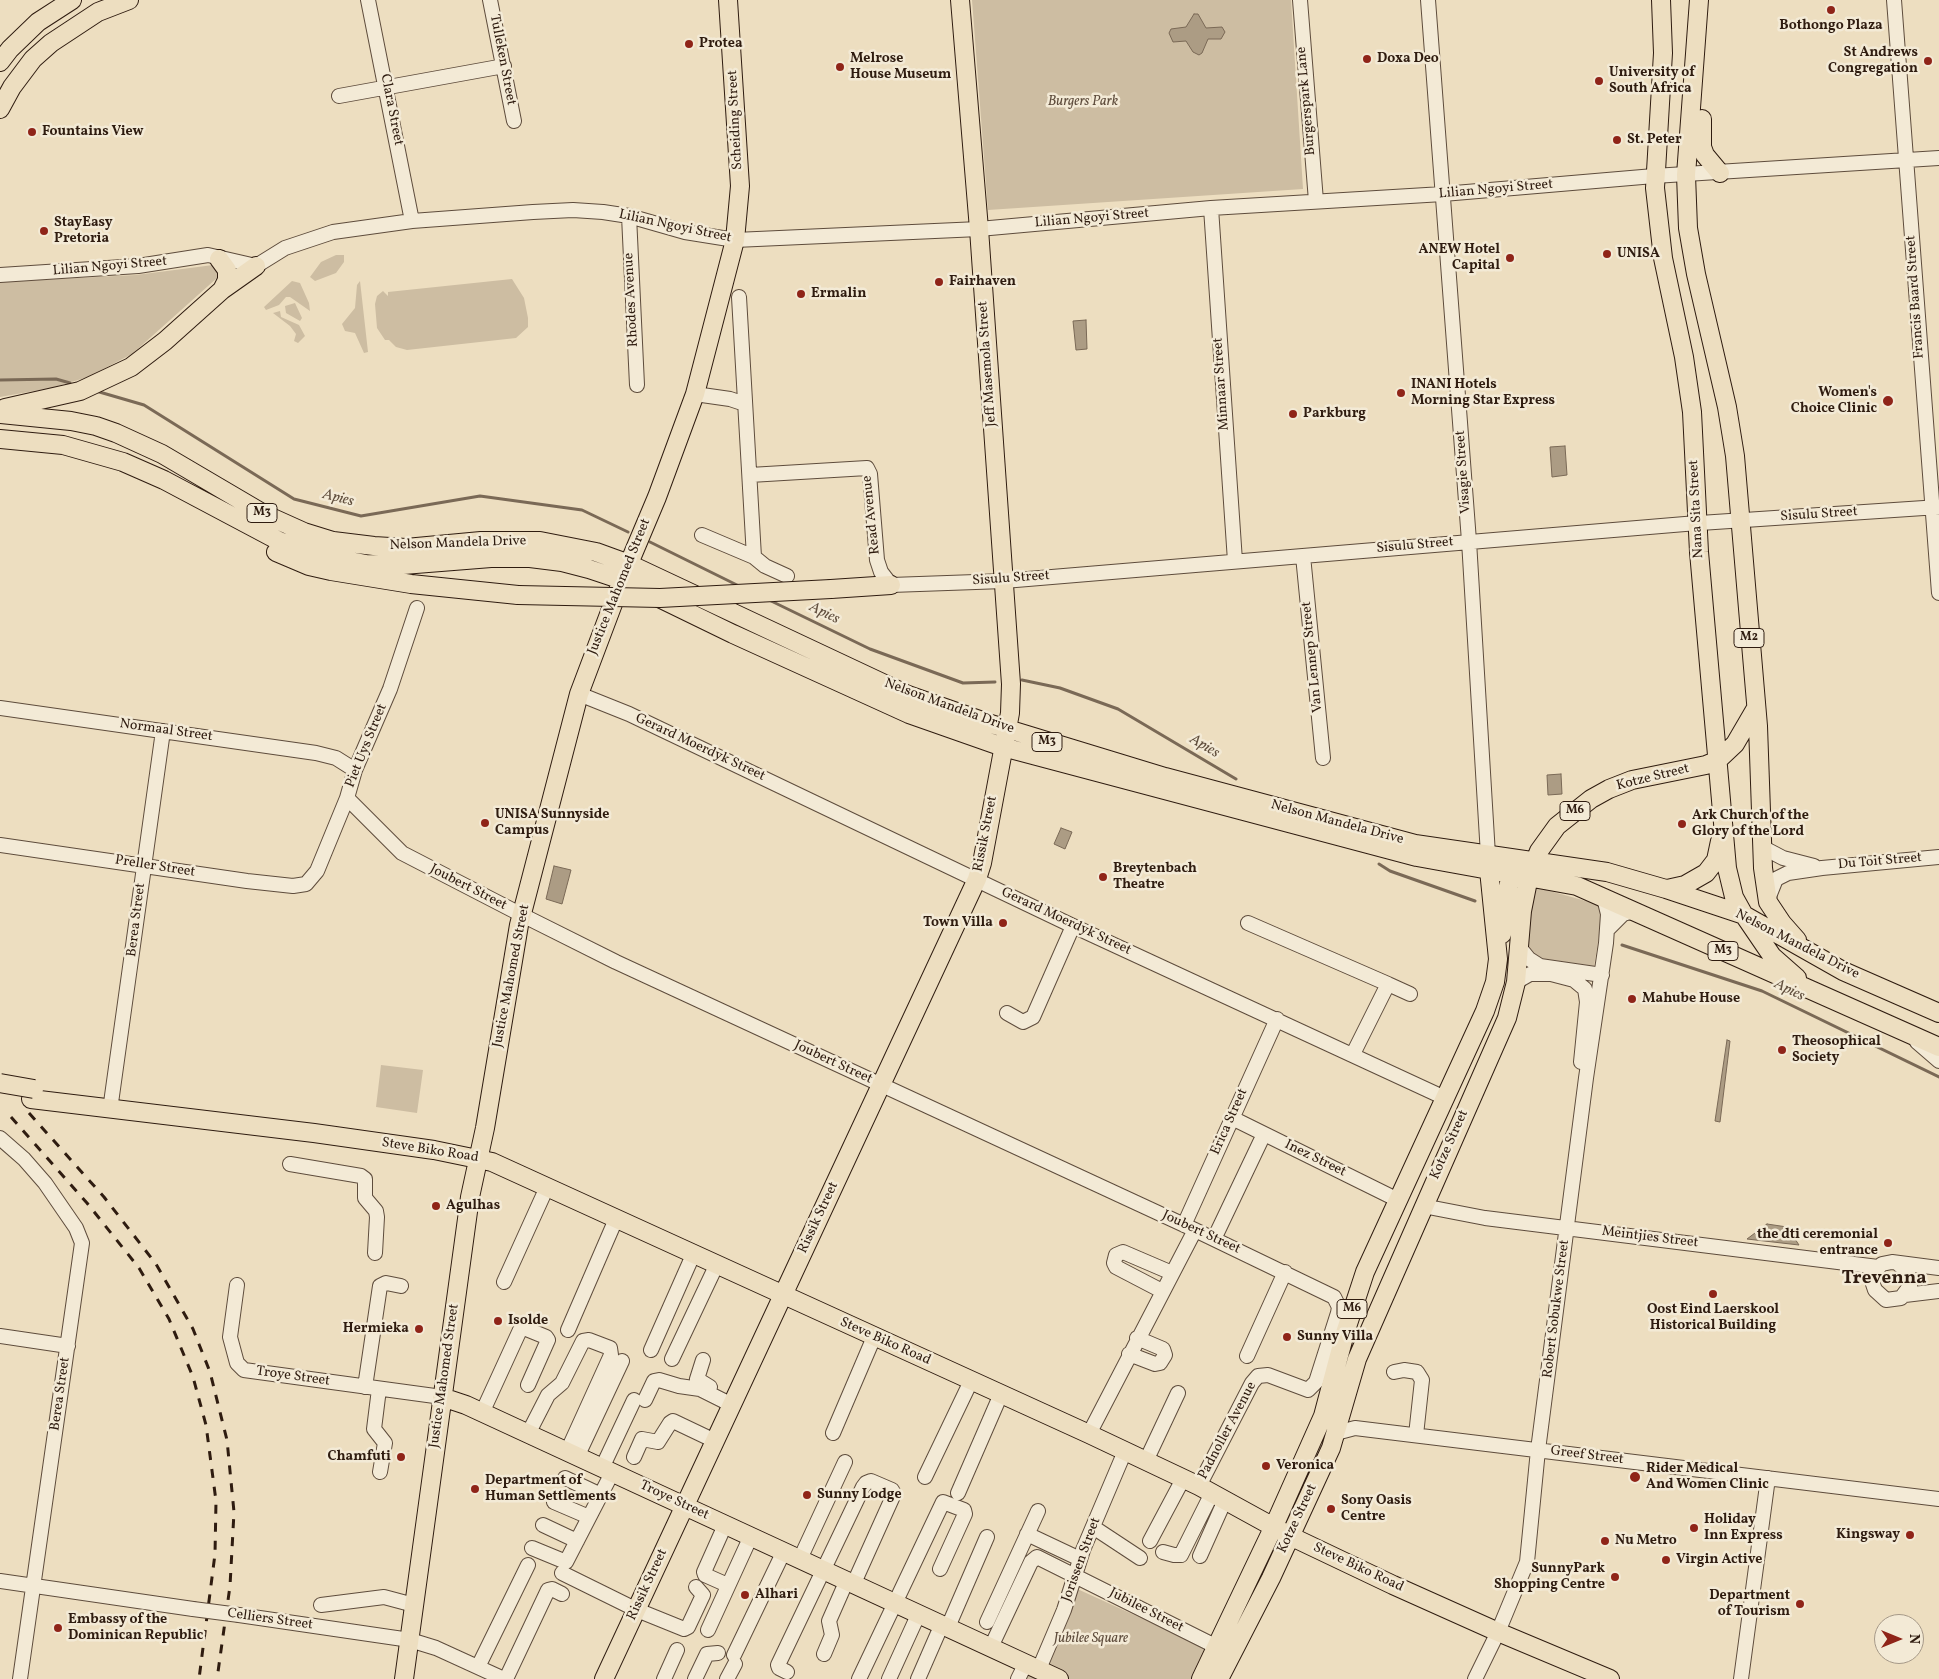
<!DOCTYPE html>
<style>
body{margin:0}
#map{position:relative;width:1939px;height:1679px;overflow:hidden;background:#eddec0;font-family:Vollkorn,serif}
canvas{display:block}
.north{position:absolute;left:1874px;top:1614px;width:50px;height:50px;box-sizing:border-box;background:#f3ead6;border:1px solid #a59887;border-radius:50%;rotate:90deg;font-size:14px;font-weight:700;line-height:20px;text-align:center;color:#2f1c10}
.north::after{content:'';display:block;margin:auto;width:18px;height:22px;background:#8f2418;clip-path:polygon(50% 0,100% 100%,50% 72%,0 100%)}
</style>
<div id="map">
<canvas width="1939" height="1679"></canvas>
<div class="north">N</div>
</div>
<script>
const ctx = document.querySelector('canvas').getContext('2d');
ctx.lineJoin = 'round';
function fill(path, color) { ctx.fillStyle = color; ctx.fill(path, 'evenodd'); }
const shape = rows => new Path2D(rows.map(r => 'M' + r).join(''));
function strokePath(path, color, width, dash) { ctx.strokeStyle = color; ctx.lineWidth = width; ctx.lineCap = dash ? 'butt' : 'round'; ctx.setLineDash(dash || []); ctx.stroke(path); }
function drawText(font, color, halo, rows, align = 'center') {
  ctx.font = font + ' Vollkorn,serif'; ctx.lineWidth = 5; ctx.setLineDash([]); ctx.textBaseline = 'middle'; ctx.strokeStyle = halo; ctx.fillStyle = color; for (const [text, x, y, turn = 0] of rows) {
    ctx.save(); ctx.translate(x, y); ctx.rotate((+turn || 0) * Math.PI / 180); ctx.textAlign = isNaN(turn) ? turn : align; if (halo) ctx.strokeText(text, 0, 0); ctx.fillText(text, 0, 0); ctx.restore();
  }
}
const green = shape([
 [972,0,1291,0,1303,189,988,210],
 [336,255,344,255,344,262,336,273,315,281,310,277,321,262],
 [213,265,218,270,217,278,132,354,88,377,51,388,0,397,0,282,136,275],
 [512,279,524,298,528,318,528,327,516,338,407,350,396,347,389,340,385,340,377,328,375,304,377,296,383,291,388,296,388,292],
 [292,281,300,283,309,303,310,311,290,297,286,297,279,305,266,310,264,307],
 [360,281,368,352,364,353,355,333,345,331,342,324,355,308,357,285],
 [295,303,302,318,300,321,286,313,285,306],
 [280,311,281,317,299,325,305,336,298,343,294,341,296,334,290,326,273,313],
 [1532,886,1604,906,1594,966,1531,957,1526,952],
 [381,1065,423,1070,417,1113,376,1107],
 [1073,1587,1211,1650,1196,1679,1025,1679]
]);
const water = shape([
 [1194,14,1198,14,1206,28,1222,27,1225,32,1221,39,1208,39,1202,53,1199,55,1193,52,1186,41,1173,42,1169,33,1171,29,1186,27,1194,14],
 [1086,320,1087,349,1076,350,1073,321,1086,320],
 [1565,446,1567,475,1552,477,1550,447,1565,446],
 [1561,774,1562,794,1548,795,1547,775,1561,774],
 [1061,828,1072,832,1065,849,1054,844,1061,828],
 [554,866,571,870,562,904,546,899,554,866],
 [1727,1040,1730,1041,1720,1122,1715,1121,1727,1040],
 [1767,1224,1787,1227,1799,1245,1747,1239,1767,1224]
]);
const stream = shape([
 [0,380,56,379,70,383],
 [96,391,144,405,294,499,361,516,480,496,582,510,628,532],
 [650,542,741,587],
 [767,599,870,649,963,683,995,682],
 [1022,680,1060,688,1118,709,1236,779],
 [1379,864,1390,871,1475,901],
 [1622,945,1762,991,1939,1077]
]);
const minor = shape([
 [368,0,412,221],
 [490,0,514,121],
 [1300,0,1316,201],
 [1428,0,1469,541,1488,855],
 [1894,0,1939,593],
 [339,96,504,66],
 [1211,208,1235,561],
 [629,216,637,385],
 [0,275,138,266,208,255,256,266,285,248,333,232,412,221,533,212,573,210,603,212,629,216,685,232,735,240,979,229,1211,208,1443,194,1654,176,1939,158],
 [739,297,754,557],
 [695,394,730,399,745,404],
 [750,475,867,468,870,474,877,560,881,572,891,585,1004,581,1685,524,1939,507],
 [702,535,754,557,765,566,787,576],
 [1303,556,1323,758],
 [579,694,629,714,1073,926,1445,1098],
 [0,708,316,753,336,758,355,770],
 [347,798,402,853,522,915,616,962,1195,1230,1334,1297,1339,1307,1338,1313,1316,1382,1308,1390,1268,1375,1258,1376,1252,1383,1199,1486],
 [0,845,247,881,293,886,306,884,317,871,347,798,355,770,390,689,417,608],
 [1762,847,1783,858,1814,866],
 [1768,899,1776,879,1788,873,1822,868,1939,857],
 [1248,923,1388,984,1353,1054],
 [1607,930,1623,914,1634,911],
 [1520,948,1529,959,1540,966,1602,975],
 [1516,982,1530,974,1551,974,1574,980,1585,989,1587,1002,1581,1062],
 [1388,984,1410,994],
 [1007,1013,1023,1022,1033,1017,1073,926],
 [1917,1042,1939,1061],
 [110,1110,163,731],
 [1232,1118,1398,1200],
 [0,1138,24,1159,45,1183,76,1228,82,1243,20,1679],
 [290,1164,361,1176,365,1179,365,1198,376,1211,377,1217,375,1253],
 [1423,1206,1485,1218,1878,1267],
 [1184,1225,1277,1019],
 [1214,1239,1264,1134],
 [1897,1263,1908,1272,1910,1286,1901,1298,1886,1300,1875,1290,1872,1281,1875,1271,1882,1264,1892,1262,1939,1268],
 [504,1282,547,1187],
 [237,1285,230,1337,237,1363,244,1370,442,1397],
 [1162,1291,1116,1267,1114,1263,1116,1255,1123,1252,1172,1273],
 [1905,1295,1939,1291],
 [568,1330,616,1219],
 [0,1336,68,1346],
 [651,1350,693,1255],
 [1129,1354,1155,1364,1160,1363,1165,1355,1163,1349,1137,1338],
 [1247,1356,1285,1272],
 [672,1359,716,1266],
 [703,1360,697,1379,710,1387],
 [1394,1372,1404,1370,1417,1372,1422,1380,1416,1435],
 [365,1387,380,1286,386,1283,401,1286],
 [379,1389,374,1429,385,1443,380,1472],
 [645,1400,654,1381,659,1380,679,1386,700,1389,732,1405],
 [482,1413,520,1330,524,1328,546,1337,548,1340,528,1385],
 [833,1433,874,1337],
 [1336,1433,1355,1428,1939,1499],
 [528,1434,548,1395,562,1383,583,1341,589,1340,610,1348,611,1355,567,1452],
 [1089,1434,1195,1230],
 [577,1457,622,1361],
 [634,1457,642,1439,658,1442,670,1423,673,1421,715,1441],
 [1146,1461,1178,1393],
 [602,1468,634,1400],
 [925,1477,971,1381],
 [565,1478,601,1495],
 [958,1493,1001,1394],
 [554,1502,589,1517],
 [543,1525,577,1541],
 [1093,1527,1140,1558],
 [1027,1534,1080,1559],
 [1150,1541,1183,1479],
 [532,1548,566,1562,612,1473],
 [1163,1552,1174,1555,1181,1555,1212,1493],
 [1200,1556,1225,1500],
 [800,1559,845,1462],
 [562,1573,637,1610,684,1629,688,1627,703,1595,696,1587],
 [0,1581,193,1609],
 [723,1583,705,1575,704,1572,725,1525],
 [321,1605,384,1597,414,1605],
 [239,1615,410,1640,436,1648,504,1679],
 [987,1622,1038,1511],
 [948,1627,987,1537],
 [708,1630,751,1536],
 [991,1647,1031,1562,1037,1557,1217,1647],
 [824,1654,832,1635,829,1621,847,1580],
 [734,1655,784,1551],
 [478,1667,528,1565],
 [1039,1669,1064,1610,1083,1550,1125,1451],
 [787,1672,779,1668,778,1665,863,1487,866,1483,871,1481,892,1490,894,1494,854,1583],
 [506,1679,548,1590,552,1589,562,1594],
 [664,1679,677,1650],
 [695,1679,707,1654,718,1653],
 [727,1679,735,1664],
 [859,1679,943,1502,964,1510,965,1514,940,1569],
 [889,1679,919,1613],
 [918,1679,942,1624],
 [1018,1679,1026,1663],
 [1475,1679,1498,1632,1527,1562,1538,1450,1586,1078,1606,943,1608,914,1604,898],
 [1741,1679,1768,1478]
]);
const major = shape([
 [1661,0,1663,53,1655,188,1663,258,1684,357,1692,412,1699,552,1727,868,1734,897,1744,915,1772,956,1797,978],
 [1699,0,1686,175,1688,228,1696,274,1727,407,1735,456,1758,726,1763,868,1768,902,1782,923,1797,940],
 [0,62,10,49,38,22,72,0],
 [0,109,12,87,33,59,51,43,98,12,129,0],
 [1702,119,1702,147,1705,155,1720,173],
 [219,259,227,270,227,280,222,290],
 [5,408,80,391,131,367,165,341,222,290,256,266],
 [0,414,71,421,96,426,116,433,162,454,264,514,304,532,333,541,374,546,406,548,481,541,540,541,596,552,629,564,908,695,988,723,1165,777,1415,844,1607,872,1666,889,1744,915,1843,971,1939,1013],
 [0,439,63,445,123,462,164,480,279,541,329,557,366,564,403,565,491,558,530,558,562,562,589,569,622,580,733,634,909,714,1003,747,1417,857,1577,886,1939,1047],
 [276,552,309,566,331,571,411,584,518,595],
 [831,589,891,585],
 [1667,889,1685,885,1706,873,1716,860,1720,841],
 [1502,934,1509,883,1523,869],
 [31,1099,314,1133,434,1150,492,1162,1089,1434,1199,1486,1290,1536,1393,1585,1498,1632,1610,1679],
 [442,1397,466,1405,1059,1679],
 [404,1679,470,1197,485,1128,519,925,579,694,622,580,657,497,695,394,735,240,740,186,728,0],
 [604,1679,977,879,982,863,1010,713,1011,684,979,229,960,0],
 [1201,1679,1274,1526,1323,1416,1345,1333,1365,1272,1485,1011,1495,982,1498,959,1488,860],
 [1219,1679,1271,1578,1331,1448,1357,1359,1507,1018,1516,982,1522,911,1529,876,1539,851,1557,826,1591,799,1609,789,1632,780,1706,765,1718,760,1735,744,1756,708]
]);
const rail = shape([
 [29,1113,104,1197,156,1264,193,1329,210,1372,227,1440,234,1512,230,1586,217,1679],
 [11,1117,87,1203,139,1268,169,1319,193,1377,206,1425,216,1501,215,1554,199,1679]
]);
const minorBridge = shape([
 [193,1609,239,1615]
]);
const majorBridge = shape([
 [518,595,660,598,831,589],
 [0,1083,34,1089]
]);
const markers = [
 [1831,10,5,"#8f2418"],
 [689,44,5,"#8f2418"],
 [1367,59,5,"#8f2418"],
 [1928,61,5,"#8f2418"],
 [840,67,5,"#8f2418"],
 [1599,81,5,"#8f2418"],
 [32,132,5,"#8f2418"],
 [1617,140,5,"#8f2418"],
 [44,231,5,"#8f2418"],
 [1607,254,5,"#8f2418"],
 [1510,258,5,"#8f2418"],
 [939,282,5,"#8f2418"],
 [801,294,5,"#8f2418"],
 [1401,393,5,"#8f2418"],
 [1888,401,6,"#8f2418"],
 [1293,414,5,"#8f2418"],
 [485,823,5,"#8f2418"],
 [1682,824,5,"#8f2418"],
 [1103,877,5,"#8f2418"],
 [1003,923,5,"#8f2418"],
 [1632,999,5,"#8f2418"],
 [1782,1050,5,"#8f2418"],
 [436,1206,5,"#8f2418"],
 [1888,1243,5,"#8f2418"],
 [1713,1294,5,"#8f2418"],
 [498,1321,5,"#8f2418"],
 [419,1329,5,"#8f2418"],
 [1287,1337,5,"#8f2418"],
 [401,1457,5,"#8f2418"],
 [1266,1466,5,"#8f2418"],
 [1635,1477,6,"#8f2418"],
 [475,1489,5,"#8f2418"],
 [807,1495,5,"#8f2418"],
 [1331,1509,5,"#8f2418"],
 [1694,1528,5,"#8f2418"],
 [1910,1535,5,"#8f2418"],
 [1605,1541,5,"#8f2418"],
 [1666,1560,5,"#8f2418"],
 [1615,1577,5,"#8f2418"],
 [745,1595,5,"#8f2418"],
 [1800,1604,5,"#8f2418"],
 [58,1628,5,"#8f2418"]
];
const shields = [
 [262,513,30],
 [1749,638,30],
 [1047,742,30],
 [1575,811,30],
 [1723,951,30],
 [1352,1309,30]
];
const shieldNames = [
 ["M3",262,513],
 ["M2",1749,638],
 ["M3",1047,742],
 ["M6",1575,811],
 ["M3",1723,951],
 ["M6",1352,1309]
];
const poiNames = [
 ["Bothongo Plaza",1831,26,"center"],
 ["Protea",699,44],
 ["St Andrews",1918,53,"right"],
 ["Congregation",1918,69,"right"],
 ["Melrose",850,59],
 ["House Museum",850,75],
 ["Doxa Deo",1377,59],
 ["University of",1609,73],
 ["South Africa",1609,89],
 ["Fountains View",42,132],
 ["St. Peter",1627,140],
 ["StayEasy",54,223],
 ["Pretoria",54,239],
 ["ANEW Hotel",1500,250,"right"],
 ["Capital",1500,266,"right"],
 ["UNISA",1617,254],
 ["Fairhaven",949,282],
 ["Ermalin",811,294],
 ["INANI Hotels",1411,385],
 ["Morning Star Express",1411,401],
 ["Women's",1877,393,"right"],
 ["Choice Clinic",1877,409,"right"],
 ["Parkburg",1303,414],
 ["UNISA Sunnyside",495,815],
 ["Campus",495,831],
 ["Ark Church of the",1692,816],
 ["Glory of the Lord",1692,832],
 ["Breytenbach",1113,869],
 ["Theatre",1113,885],
 ["Town Villa",993,923,"right"],
 ["Mahube House",1642,999],
 ["Theosophical",1792,1042],
 ["Society",1792,1058],
 ["Agulhas",446,1206],
 ["the dti ceremonial",1878,1235,"right"],
 ["entrance",1878,1251,"right"],
 ["Oost Eind Laerskool",1713,1310,"center"],
 ["Historical Building",1713,1326,"center"],
 ["Isolde",508,1321],
 ["Hermieka",409,1329,"right"],
 ["Sunny Villa",1297,1337],
 ["Chamfuti",391,1457,"right"],
 ["Veronica",1276,1466],
 ["Rider Medical",1646,1469],
 ["And Women Clinic",1646,1485],
 ["Department of",485,1481],
 ["Human Settlements",485,1497],
 ["Sunny Lodge",817,1495],
 ["Sony Oasis",1341,1501],
 ["Centre",1341,1517],
 ["Holiday",1704,1520],
 ["Inn Express",1704,1536],
 ["Kingsway",1900,1535,"right"],
 ["Nu Metro",1615,1541],
 ["Virgin Active",1676,1560],
 ["SunnyPark",1605,1569,"right"],
 ["Shopping Centre",1605,1585,"right"],
 ["Alhari",755,1595],
 ["Department",1790,1596,"right"],
 ["of Tourism",1790,1612,"right"],
 ["Embassy of the",68,1620],
 ["Dominican Republic",68,1636]
];
const streetNames = [
 ["Tulleken Street",502,60,79],
 ["Burgerspark Lane",1307,101,-95],
 ["Clara Street",391,110,79],
 ["Scheiding Street",736,120,-93],
 ["Lilian Ngoyi Street",1496,190,-5],
 ["Lilian Ngoyi Street",1092,219,-5],
 ["Lilian Ngoyi Street",675,227,12],
 ["Lilian Ngoyi Street",110,267,-5],
 ["Francis Baard Street",1916,297,-94],
 ["Rhodes Avenue",632,300,-93],
 ["Jeff Masemola Street",988,364,-94],
 ["Minnaar Street",1222,384,-94],
 ["Visagie Street",1464,472,-94],
 ["Nana Sita Street",1697,509,-93],
 ["Read Avenue",872,515,-96],
 ["Sisulu Street",1819,515,-4],
 ["Nelson Mandela Drive",458,544,-2],
 ["Sisulu Street",1415,546,-5],
 ["Sisulu Street",1011,579,-4],
 ["Justice Mahomed Street",620,587,-68],
 ["Van Lennep Street",1313,657,-96],
 ["Nelson Mandela Drive",949,707,20],
 ["Normaal Street",166,731,8],
 ["Piet Uys Street",367,746,-68],
 ["Gerard Moerdyk Street",700,748,25],
 ["Kotze Street",1653,778,-14],
 ["Nelson Mandela Drive",1337,823,15],
 ["Rissik Street",986,834,-79],
 ["Du Toit Street",1880,862,-5],
 ["Preller Street",155,867,9],
 ["Joubert Street",468,888,27],
 ["Berea Street",137,920,-83],
 ["Gerard Moerdyk Street",1066,922,25],
 ["Nelson Mandela Drive",1797,945,27],
 ["Justice Mahomed Street",512,976,-79],
 ["Joubert Street",833,1063,25],
 ["Erica Street",1230,1122,-66],
 ["Kotze Street",1450,1145,-66],
 ["Steve Biko Road",430,1151,9],
 ["Inez Street",1315,1159,26],
 ["Rissik Street",819,1218,-65],
 ["Joubert Street",1201,1233,25],
 ["Meintjies Street",1650,1238,7],
 ["Robert Sobukwe Street",1557,1309,-83],
 ["Steve Biko Road",885,1342,24],
 ["Justice Mahomed Street",445,1376,-82],
 ["Troye Street",293,1377,8],
 ["Berea Street",61,1394,-82],
 ["Padnoller Avenue",1228,1431,-62],
 ["Greef Street",1587,1456,7],
 ["Troye Street",674,1501,25],
 ["Kotze Street",1298,1519,-65],
 ["Jorissen Street",1082,1560,-70],
 ["Steve Biko Road",1358,1568,25],
 ["Rissik Street",648,1585,-65],
 ["Jubilee Street",1146,1611,27],
 ["Celliers Street",270,1620,8]
];
const parkNames = [
 ["Burgers Park",1083,102],
 ["Jubilee Square",1091,1639]
];
const waterNames = [
 ["Apies",338,499,14],
 ["Apies",824,614,26],
 ["Apies",1204,747,31],
 ["Apies",1789,991,26]
];
const districtNames = [
 ["Trevenna",1884,1280]
];
fill(green, '#cdbda2');
fill(water, '#ac9c84');
strokePath(water, '#7a6956', 1);
strokePath(stream, '#7a6956', 3);
strokePath(minor, '#5e4c3c', 16);
strokePath(major, '#2f1c10', 20);
strokePath(minor, '#f3ead6', 14);
strokePath(major, '#eddec0', 18);
strokePath(rail, '#2f1c10', 3, [9, 9]);
strokePath(minorBridge, '#5e4c3c', 16, []);
strokePath(majorBridge, '#2f1c10', 20, []);
strokePath(minorBridge, '#f3ead6', 14);
strokePath(majorBridge, '#eddec0', 18);
for (const [x, y, r, color] of markers) { const dot = new Path2D(); dot.arc(x, y, r, 0, 2 * Math.PI); ctx.fillStyle = color; ctx.fill(dot); strokePath(dot, '#f3ead6', 2); }
for (const [x, y, w] of shields) { const box = new Path2D(); box.roundRect(x - w / 2, y - 9.5, w, 19, 4); ctx.fillStyle = '#f3ead6'; ctx.fill(box); strokePath(box, '#2f1c10', 1); }
drawText('bold 12px', '#2f1c10', null, shieldNames);
drawText('bold 14px', '#2f1c10', '#f3ead6', poiNames, 'left');
drawText('14px', '#2f1c10', '#f3ead6', streetNames);
drawText('italic 14px', '#5e4c3c', '#f3ead6', parkNames);
drawText('italic 15px', '#614f3e', '#f3ead6', waterNames);
drawText('bold 19px', '#2f1c10', '#f3ead6', districtNames);
</script>
